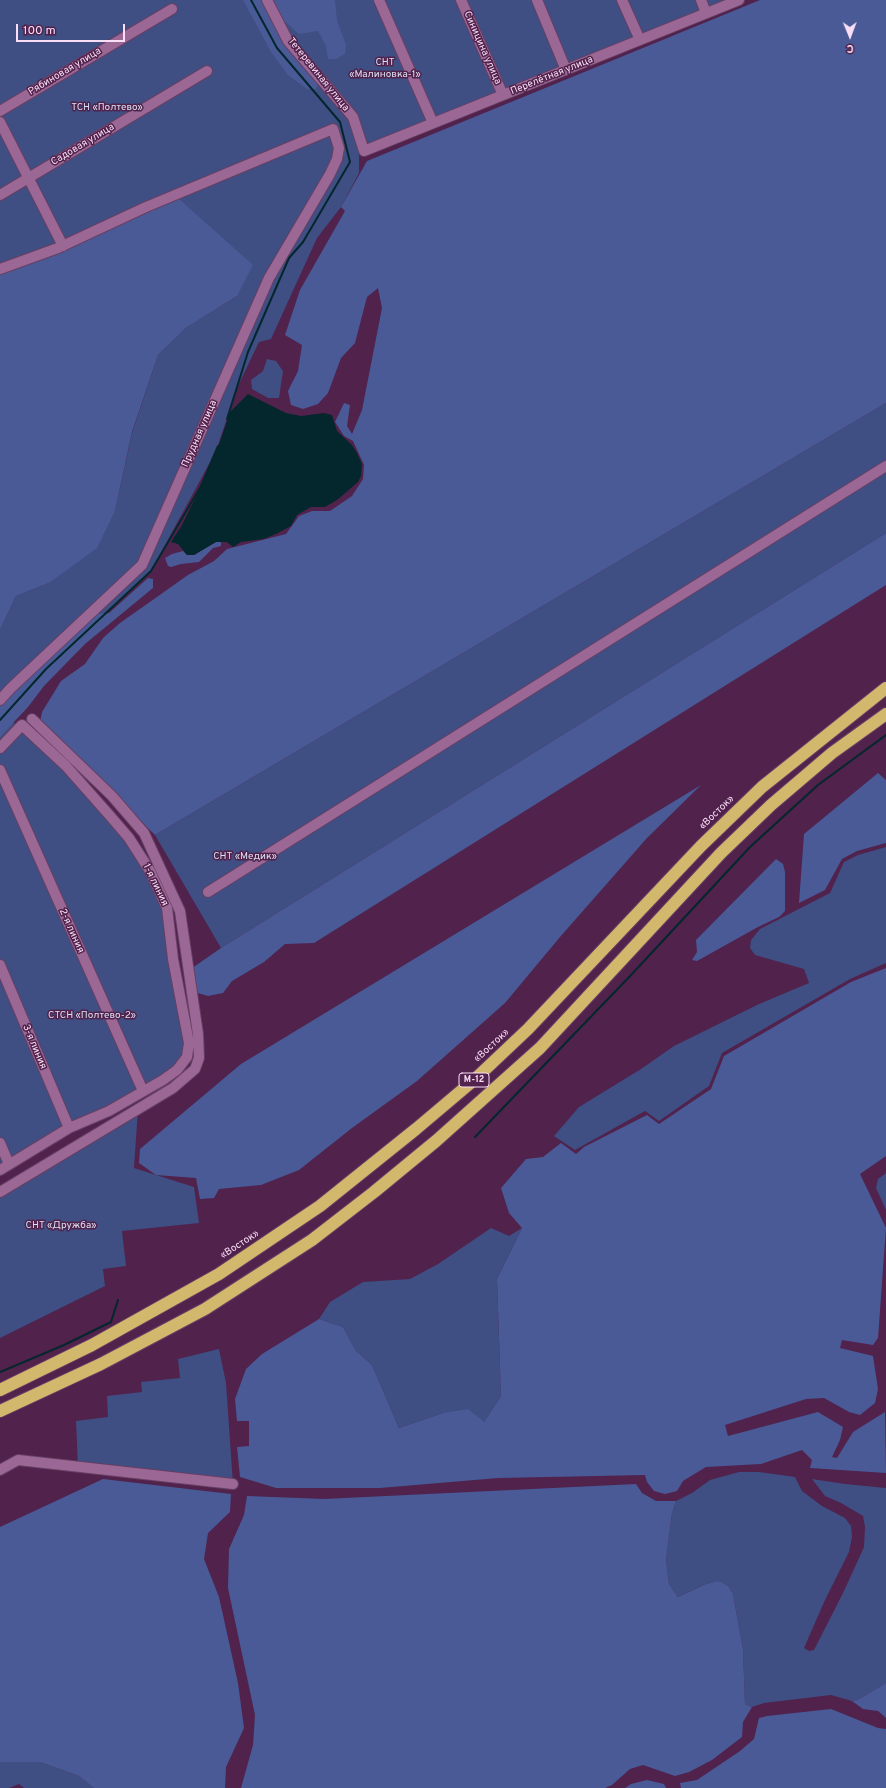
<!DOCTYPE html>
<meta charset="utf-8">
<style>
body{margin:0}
#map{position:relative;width:886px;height:1788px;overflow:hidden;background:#50224c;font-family:Overpass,sans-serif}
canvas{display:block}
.north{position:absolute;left:830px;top:16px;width:40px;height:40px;-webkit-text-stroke:3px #50224c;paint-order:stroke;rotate:179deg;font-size:11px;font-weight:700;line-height:16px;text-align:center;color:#fadef6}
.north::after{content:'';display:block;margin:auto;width:14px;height:18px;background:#fadef6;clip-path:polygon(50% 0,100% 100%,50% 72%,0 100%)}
.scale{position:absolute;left:16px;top:24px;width:109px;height:18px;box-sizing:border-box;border:2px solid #fadef6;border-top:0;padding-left:5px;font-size:12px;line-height:14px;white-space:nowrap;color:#fadef6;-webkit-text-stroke:3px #50224c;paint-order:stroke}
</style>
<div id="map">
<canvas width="886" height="1788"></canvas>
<div class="north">С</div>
<div class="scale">100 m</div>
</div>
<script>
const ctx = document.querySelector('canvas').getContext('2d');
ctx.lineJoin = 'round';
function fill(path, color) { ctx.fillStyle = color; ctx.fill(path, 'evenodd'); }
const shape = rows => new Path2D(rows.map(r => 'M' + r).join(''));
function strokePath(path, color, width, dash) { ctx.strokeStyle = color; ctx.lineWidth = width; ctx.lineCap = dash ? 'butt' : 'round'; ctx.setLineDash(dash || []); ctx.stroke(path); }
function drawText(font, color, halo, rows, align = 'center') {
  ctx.font = font + ' Overpass,sans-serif'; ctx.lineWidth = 3; ctx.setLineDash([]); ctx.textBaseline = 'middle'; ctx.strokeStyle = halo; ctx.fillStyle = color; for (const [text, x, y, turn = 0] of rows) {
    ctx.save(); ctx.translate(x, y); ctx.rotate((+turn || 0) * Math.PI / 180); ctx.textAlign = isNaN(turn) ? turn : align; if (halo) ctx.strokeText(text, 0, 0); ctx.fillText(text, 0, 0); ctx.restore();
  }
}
const green = shape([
 [0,0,739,0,359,153,359,173,341,207,317,238,271,339,259,342,237,388,216,451,151,571,46,669,1,720,22,725,111,817,167,908,189,1043,177,1070,0,1170,0,630,16,596,49,583,115,511,132,433,158,355,186,328,237,296,0,271],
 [267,359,276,361,283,371,279,398,268,398,252,389,251,380,263,371],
 [886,403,886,533,221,948,155,835],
 [886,847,886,963,850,979,722,1053,709,1086,659,1121,645,1111,575,1150,554,1136,579,1107,641,1069,674,1046,759,1004,809,983,804,969,755,955,750,948,751,940,760,929,830,893,844,862,858,855],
 [138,1109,134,1168,194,1187,199,1223,122,1231,126,1266,103,1269,105,1286,0,1338,0,1192],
 [886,1173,886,1210,876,1188,878,1179],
 [491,1228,509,1236,522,1228,497,1279,501,1396,484,1422,443,1413,399,1428,372,1365,356,1351,343,1327,319,1319,330,1302,363,1282,410,1279,438,1264],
 [219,1349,226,1383,233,1484,78,1468,76,1421,108,1417,107,1396,142,1392,141,1382,180,1378,178,1359],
 [739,1472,759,1472,795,1477,802,1491,822,1506,845,1518,851,1526,852,1537,849,1552,825,1600,804,1648,809,1651,814,1650,844,1591,864,1547,865,1527,863,1516,841,1503,825,1496,812,1479,845,1484,886,1488,886,1683,859,1699,852,1701,831,1695,764,1703,752,1707,745,1704,743,1649,733,1594,729,1587,722,1582,714,1582,706,1584,678,1597,669,1584,666,1560,672,1513,676,1501,692,1493,710,1480],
 [0,1762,40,1762,79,1776,94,1788,24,1788,19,1784,9,1788,0,1788]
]);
const forest = shape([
 [243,0,335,0,337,21,346,45,345,54,336,59,328,59,326,46,318,31,299,34,273,11,320,78,316,89,307,89,288,75,271,52],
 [760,0,886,0,886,403,155,835,40,722,42,712,61,681,85,664,103,638,120,623,188,575,214,561,227,549,286,534,299,516,312,511,330,511,352,496,363,479,364,465,353,441,344,436,335,422,344,403,350,405,347,426,352,434,362,410,382,308,378,288,367,297,355,343,341,358,328,393,318,404,303,409,291,405,288,391,298,371,302,345,285,335,300,290,345,211,341,207,367,161],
 [179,199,253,265,237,296,186,328,158,355,132,432,115,511,97,548,49,583,16,596,0,630,0,271],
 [886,533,886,585,314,943,285,944,264,962,232,981,223,993,208,996,194,992,185,973,221,948],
 [216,542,221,542,221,546,213,548,199,562,181,564,171,567,168,566,165,558,172,554,183,551,187,555,194,555],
 [148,578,153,579,153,588,85,644,44,686,28,707,0,737,0,706,15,690,98,614,109,613],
 [878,773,886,780,886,843,857,851,842,859,825,890,799,903,804,834],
 [701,785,647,838,560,937,505,1003,417,1081,352,1128,299,1170,261,1185,219,1189,214,1198,200,1199,196,1178,156,1175,139,1163,140,1149,241,1064],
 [776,859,783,864,785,872,785,911,779,917,758,927,697,961,692,960,697,952,696,940],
 [886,968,886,1156,860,1174,886,1228,878,1338,873,1345,842,1340,840,1348,873,1356,878,1389,875,1403,860,1415,849,1412,824,1398,806,1399,725,1425,728,1436,818,1412,843,1427,840,1440,832,1457,837,1458,853,1432,885,1412,886,1473,810,1468,812,1460,802,1450,761,1464,706,1467,683,1481,677,1491,665,1494,654,1491,647,1482,645,1475,498,1478,380,1488,276,1488,240,1477,237,1447,249,1446,249,1421,237,1421,235,1399,246,1369,262,1354,319,1319,343,1327,356,1351,372,1365,399,1428,443,1413,468,1409,484,1422,501,1396,497,1279,522,1228,509,1213,501,1188,526,1159,543,1157,561,1143,576,1154,584,1147,647,1115,659,1124,711,1089,724,1056,851,982],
 [103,1479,231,1494,230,1512,208,1533,204,1559,219,1597,238,1683,244,1728,226,1767,225,1788,94,1788,79,1776,40,1762,0,1762,0,1527],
 [636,1484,642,1493,656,1501,676,1501,672,1513,666,1560,669,1584,678,1597,706,1584,714,1582,722,1582,729,1587,733,1594,743,1649,745,1704,752,1707,743,1722,742,1737,712,1760,689,1772,675,1776,643,1765,630,1769,612,1785,605,1788,241,1788,253,1745,255,1715,228,1588,229,1549,244,1515,247,1496,324,1499],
 [886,1683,886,1718,878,1711,863,1709,852,1701,859,1699],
 [831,1709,878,1728,886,1729,886,1788,681,1788,680,1783,697,1780,740,1751,754,1739,759,1718,767,1716],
 [647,1780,664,1784,666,1788,625,1788,631,1784]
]);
const water = shape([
 [248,394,286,413,301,416,324,413,332,415,337,431,352,445,357,453,362,464,361,476,358,482,337,500,325,507,311,507,297,515,291,526,278,533,264,539,241,542,233,547,227,542,216,542,194,555,187,555,178,544,171,542,182,525,201,486,218,447,230,412]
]);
const stream = shape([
 [227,419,248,352,289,258,303,242,350,162,340,122,277,48,251,0],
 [0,720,46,669,151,571,201,486,218,446],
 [475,1137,632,974,750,847,818,785,886,735],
 [0,1372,64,1345,111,1322,118,1300]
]);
const minor = shape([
 [267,0,288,41,353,117,364,151,739,0],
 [379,0,433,123],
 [461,0,503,95],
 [537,0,566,70],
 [622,0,640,40],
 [701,0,706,13],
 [0,111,172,9],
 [0,122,63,246],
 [0,195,207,71],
 [0,269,58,248,146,207,333,129,339,148,337,159,330,174,269,278,142,565,11,688,0,700],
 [0,748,22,725,66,766,111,817,129,838,150,871,167,908,173,959,189,1043,187,1057,177,1070,163,1080,109,1111,69,1128,0,1170],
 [0,770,143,1091],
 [208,892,886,466],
 [0,965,69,1128],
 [0,1143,9,1164],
 [0,1192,173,1088,195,1069,199,1058,198,1034,180,911,144,833,112,796,32,719],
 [0,1470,18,1460,233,1484]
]);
const highway = shape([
 [0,1390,92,1345,219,1274,320,1206,416,1129,474,1080,528,1029,701,846,762,787,886,688],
 [0,1411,101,1364,205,1309,312,1240,374,1192,436,1141,540,1048,721,853,771,805,832,753,886,714]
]);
const shields = [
 [474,1080,30]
];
const shieldNames = [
 ["М-12",474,1080]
];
const streetNames = [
 ["Синицина улица",482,48,66],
 ["Рябиновая улица",65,72,-31],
 ["Тетеревиная улица",318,75,51],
 ["Перелётная улица",552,76,-22],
 ["Садовая улица",83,145,-31],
 ["Прудная улица",200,434,-66],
 ["«Восток»",717,813,-44],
 ["1-я линия",155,885,64],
 ["2-я линия",71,931,66],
 ["«Восток»",492,1046,-43],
 ["3-я линия",34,1047,67],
 ["«Восток»",240,1245,-33]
];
const parkNames = [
 ["СНТ",385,63],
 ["«Малиновка-1»",385,75],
 ["ТСН «Полтево»",107,108],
 ["СНТ «Медик»",245,857],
 ["СТСН «Полтево-2»",92,1016],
 ["СНТ «Дружба»",61,1226]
];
fill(green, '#3f4e83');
fill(forest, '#495a97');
fill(water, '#04272d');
strokePath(stream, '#04272d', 2);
strokePath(minor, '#673f64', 12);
strokePath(highway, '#673f64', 14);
strokePath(minor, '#9b6895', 10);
strokePath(highway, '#d2b86d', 12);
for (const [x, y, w] of shields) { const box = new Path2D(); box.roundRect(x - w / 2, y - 7, w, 14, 3); ctx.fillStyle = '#50224c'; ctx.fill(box); strokePath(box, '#fadef6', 1); }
drawText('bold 9px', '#fadef6', null, shieldNames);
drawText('10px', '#fadef6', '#50224c', streetNames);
drawText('10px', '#dae0f2', '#50224c', parkNames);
</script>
